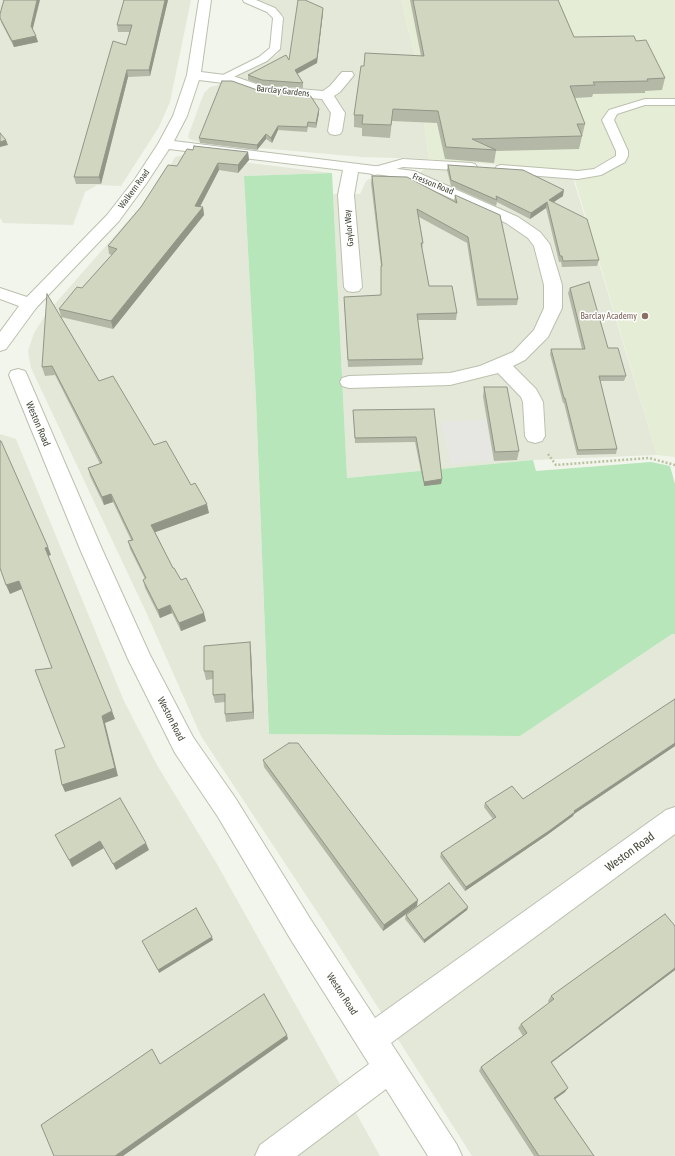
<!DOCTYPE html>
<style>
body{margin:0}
canvas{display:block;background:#f2f5eb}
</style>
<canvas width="675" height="1156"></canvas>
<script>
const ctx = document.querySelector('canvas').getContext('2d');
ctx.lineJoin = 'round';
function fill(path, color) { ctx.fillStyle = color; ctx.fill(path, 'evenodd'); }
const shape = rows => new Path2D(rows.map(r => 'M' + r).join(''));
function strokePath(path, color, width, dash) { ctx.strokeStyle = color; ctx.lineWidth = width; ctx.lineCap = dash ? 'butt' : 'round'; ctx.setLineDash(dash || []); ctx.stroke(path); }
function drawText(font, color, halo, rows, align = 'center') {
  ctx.font = font + ' "Asap Condensed",sans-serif'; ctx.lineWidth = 3; ctx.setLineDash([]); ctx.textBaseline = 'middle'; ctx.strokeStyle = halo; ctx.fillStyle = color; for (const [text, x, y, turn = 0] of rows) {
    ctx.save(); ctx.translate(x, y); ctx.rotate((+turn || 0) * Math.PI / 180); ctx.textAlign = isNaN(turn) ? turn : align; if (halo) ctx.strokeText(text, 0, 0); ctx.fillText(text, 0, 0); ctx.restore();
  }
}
const residential = shape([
 [0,0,191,0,170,102,159,127,121,186,97,185,85,192,73,225,3,223,0,218],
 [255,0,401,0,416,61,429,159,362,157,203,143,189,139,188,136,204,93,210,87,222,84,278,54,284,15],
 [184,155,332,173,244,176,256,399,269,734,520,736,672,634,675,634,675,1156,472,1156,325,924,201,736,146,612,31,368,28,351,34,333,46,314,140,207,166,173,175,157],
 [425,169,487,171,573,178,657,455,533,460,347,478,333,194,360,194,366,181,369,179,377,178,404,182],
 [0,434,16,439,124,701,157,765,217,864,380,1156,0,1156]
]);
const education = shape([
 [401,0,675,0,675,457,657,455,572,171,429,159,416,61]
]);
const green = shape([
 [332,173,347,478,533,460,536,471,651,462,670,466,675,484,675,634,672,634,520,736,269,734,256,399,244,176]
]);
const parking = shape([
 [487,420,494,461,450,464,441,421]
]);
const path = shape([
 [548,454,556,465,649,458,675,465]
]);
const service = shape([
 [243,0,256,0,275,8,282,16,283,18,280,49,267,61,225,81,221,80,219,78,221,76,259,57,270,48,273,18,267,12,244,2,243,0],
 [645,99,675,99,675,105,645,105,617,114,614,120,628,151,628,156,625,162,601,175,578,179,501,173,497,172,495,169,497,166,501,165,578,171,594,169,616,156,616,151,602,120,609,110,645,99],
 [403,159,471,163,475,164,477,167,475,170,471,171,403,167,375,175,371,174,369,171,371,168,403,159]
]);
const minor = shape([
 [199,0,211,0,201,72,233,76,262,86,323,91,330,86,342,72,352,72,354,75,340,92,334,96,345,113,342,131,340,134,335,135,330,134,328,131,331,113,322,99,260,94,231,84,199,80,187,116,174,141,414,171,518,217,540,232,548,242,550,245,562,285,562,308,548,337,525,360,513,366,536,389,543,402,545,436,542,441,535,443,528,441,525,436,523,402,521,397,498,373,450,385,349,388,342,386,340,382,342,378,349,376,450,373,480,366,513,352,534,330,544,308,544,285,534,246,528,238,506,223,406,178,358,172,354,195,362,287,359,291,353,292,347,291,344,287,338,195,343,170,169,149,146,184,119,221,36,308,30,309,24,308,21,304,24,300,107,215,135,179,158,144,173,116,187,75,199,0],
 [18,369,25,371,27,375,102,549,150,655,193,737,236,799,311,920,375,1018,666,810,675,807,675,834,391,1043,457,1145,462,1156,428,1156,386,1089,297,1156,255,1156,260,1145,369,1064,291,940,218,817,175,753,128,659,80,549,9,375,11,371,18,369]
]);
const tertiary = shape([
 [0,288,36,300,39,304,6,349,0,351,0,332,19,306,0,299,0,288]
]);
const wall = shape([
 [168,0,150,76,128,77,101,184,76,184,74,177,126,45,130,32,118,32,117,25],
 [410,0,558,0,574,37,636,41,665,78,662,90,645,91,645,93,593,94,592,97,575,98,585,124,579,149,496,151,494,163,445,159,437,123,392,121,390,138,362,136,362,128,354,127,354,115,364,66,421,56],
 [323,12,317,63,297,74,303,83,303,88,262,85,248,80,248,75,289,60],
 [0,14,33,30,38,42,14,47,1,22],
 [319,113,316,128,308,127,307,132,278,130,272,143,266,139,257,150,200,143,199,138],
 [193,150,248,152,249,160,238,173,219,170,200,207,203,207,204,215,113,329,61,317,99,381,154,445,191,485,209,513,155,532,173,568,206,621,181,631,172,613,160,618,145,588,143,580,145,579,130,549,128,541,131,540,113,502,104,505,90,476,88,468,100,464,55,375,45,376,42,367,61,316,59,309,82,288,112,255,109,254,108,246,177,166],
 [448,165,563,196,553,202,599,260,597,266,562,267,561,262,559,262,546,208,530,219,497,202,496,206,451,186,447,170],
 [372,176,454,201,455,195,518,299,517,305,477,306,467,243,419,217,423,243,422,249,429,286,457,313,456,320,418,320,423,359,422,365,348,367,344,297,381,295,381,266,371,183],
 [570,288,626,376,624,381,600,381,617,449,616,454,577,455,564,403,563,403,550,354,551,349,582,349,568,293],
 [484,387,519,451,517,460,494,461,483,397],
 [434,409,442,479,441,484,424,486,415,442,355,443,353,410],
 [250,642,251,651,254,719,226,722,225,714,225,702,215,703,213,695,213,679,206,680,204,671],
 [675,699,675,746,574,814,573,816,547,835,465,891,440,857,441,853,493,819,484,807,485,803,523,799],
 [263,760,417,906,383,931,264,767],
 [468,907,467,910,424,943,405,919,406,915],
 [675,926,675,970,551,1063,565,1092,555,1099,594,1156,534,1156,479,1071,481,1067,523,1036,518,1028,521,1024,549,1003,548,1001,551,996]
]);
const shadedWall = shape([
 [37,0,40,0,32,32,31,26],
 [165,0,168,0,150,76,149,70],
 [323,8,323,12,317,63,295,75,295,70],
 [36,36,38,42,14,47,12,41],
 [127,70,128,77,101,184,99,177],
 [319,109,319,113,316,128,316,123],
 [278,126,278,130,272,143,271,138],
 [266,134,266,139,257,150,257,145],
 [6,140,8,145,0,147,0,142],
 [248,152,249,160,238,173,238,165],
 [218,163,219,170,196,214,195,206],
 [564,190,563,196,548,206,549,200],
 [547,202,546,208,530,219,531,213],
 [203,207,204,215,113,329,111,321],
 [442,479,441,484,424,486,424,482],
 [111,494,113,502,104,505,102,497],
 [207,504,209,513,153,533,151,525],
 [48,547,51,555,48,556,45,548],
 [19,581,22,589,10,594,6,585],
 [170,605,172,613,160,618,158,610],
 [204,613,206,621,181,631,179,623],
 [250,642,251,651,254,719,253,712],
 [112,711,115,719,105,723,118,776,65,792,62,785,102,716],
 [675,743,675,746,574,814,573,816,547,835,465,891,466,887,574,811],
 [100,841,104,848,72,867,69,860],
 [146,843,149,850,116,870,113,864],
 [418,900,417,906,383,931,384,925],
 [468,907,467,910,424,943,424,940],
 [212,937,213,940,159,973,158,970],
 [675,968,675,970,547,1066,551,1062],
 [287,1035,288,1039,123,1156,115,1156],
 [568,1088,565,1092,551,1102,554,1098]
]);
const building = shape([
 [4,0,37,0,31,26,36,36,12,41,0,18,0,14,4,0],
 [124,0,165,0,149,70,127,70,99,177,74,177,113,41,126,45,132,25,117,25,124,0],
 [298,0,305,0,323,8,317,58,295,70,303,83,262,80,248,75,286,55,289,60,298,0],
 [413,0,558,0,574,37,634,36,636,41,646,40,665,78,647,79,648,81,593,82,595,85,570,86,585,124,577,124,582,136,472,139,496,150,446,147,438,111,393,109,391,125,362,124,363,115,354,115,361,66,364,66,365,53,424,56,413,0],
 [222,81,232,81,260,91,310,95,319,109,316,123,308,122,307,127,278,126,271,138,266,134,257,145,199,138,222,81],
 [0,133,6,140,0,142,0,133],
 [194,146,248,152,238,165,218,163,195,206,203,207,111,321,59,309,77,287,82,288,117,249,108,246,141,207,168,165,177,166,187,149,193,150,194,146],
 [448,165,523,170,564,190,549,200,587,219,599,260,563,261,562,256,560,256,547,202,531,213,496,196,497,200,451,180,448,165],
 [372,176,407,177,457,203,455,195,500,215,518,299,478,299,468,237,417,209,423,243,421,243,429,286,452,286,457,313,417,314,423,359,348,360,344,297,381,295,381,266,382,266,372,176],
 [589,282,608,348,618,348,626,376,599,376,617,449,578,450,565,398,564,398,551,349,585,349,570,288,589,282],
 [47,294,99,381,113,376,154,445,166,441,191,485,195,483,207,504,151,525,173,568,174,568,181,580,186,578,204,613,179,623,170,605,158,610,143,580,146,578,128,541,133,540,111,494,102,497,88,468,102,463,52,366,42,367,47,294],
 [484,387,507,387,519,451,495,452,484,387],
 [434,409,442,479,424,482,416,437,355,438,353,410,434,409],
 [0,441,1,441,48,547,45,548,112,711,102,716,115,768,62,785,55,750,65,747,35,670,52,668,19,581,6,585,0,568,0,441],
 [250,642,253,712,225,714,225,694,213,695,213,671,204,671,204,646,250,642],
 [675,699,675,743,574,811,575,812,549,831,466,887,441,853,496,817,485,803,512,786,523,799,675,699],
 [289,743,298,743,418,900,384,925,263,760,289,743],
 [120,798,146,843,113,864,100,841,69,860,55,835,120,798],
 [449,883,468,907,424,940,406,915,449,883],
 [196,908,212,937,158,970,142,941,196,908],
 [665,914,675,926,675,968,551,1062,568,1088,554,1098,594,1156,539,1156,481,1067,527,1033,521,1024,554,999,551,996,665,914],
 [264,994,287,1035,115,1156,54,1156,41,1125,152,1049,160,1064,264,994]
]);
const markers = [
 [645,316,4,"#8d6e63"]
];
const farStreetnames = [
 ["Barclay Gardens",283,91,6],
 ["Fresson Road",433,184,22],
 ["Walkern Road",134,189,-54],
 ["Gaylor Way",349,228,-95]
];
const farEducationnames = [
 ["Barclay Academy",637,316]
];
const streetNames = [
 ["Weston Road",38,424,67],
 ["Weston Road",171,719,63],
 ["Weston Road",342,994,57]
];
const nearStreetnames = [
 ["Weston Road",630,852,-36]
];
fill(residential, '#e4e8d9');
fill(education, '#e5edd6');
fill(green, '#b6e6b9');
fill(parking, '#e6e7e2');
strokePath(service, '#bbc0ae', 2);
strokePath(minor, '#bbc0ae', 2);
strokePath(tertiary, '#bbc0ae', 2);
strokePath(path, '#b9c1a0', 2.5, [2, 2]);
fill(service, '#fff');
fill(minor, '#fff');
fill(tertiary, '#fff');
fill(wall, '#b4b8a6');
fill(shadedWall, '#929687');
fill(building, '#d1d6c1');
strokePath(building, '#929687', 1);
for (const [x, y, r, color] of markers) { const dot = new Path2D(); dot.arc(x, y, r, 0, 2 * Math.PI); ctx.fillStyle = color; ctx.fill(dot); strokePath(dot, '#fff', 1.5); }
drawText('9px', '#454939', '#fff', farStreetnames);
drawText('9px', '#785e54', '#fff', farEducationnames, 'right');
drawText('10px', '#454939', '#fff', streetNames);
drawText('12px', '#454939', '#fff', nearStreetnames);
</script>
